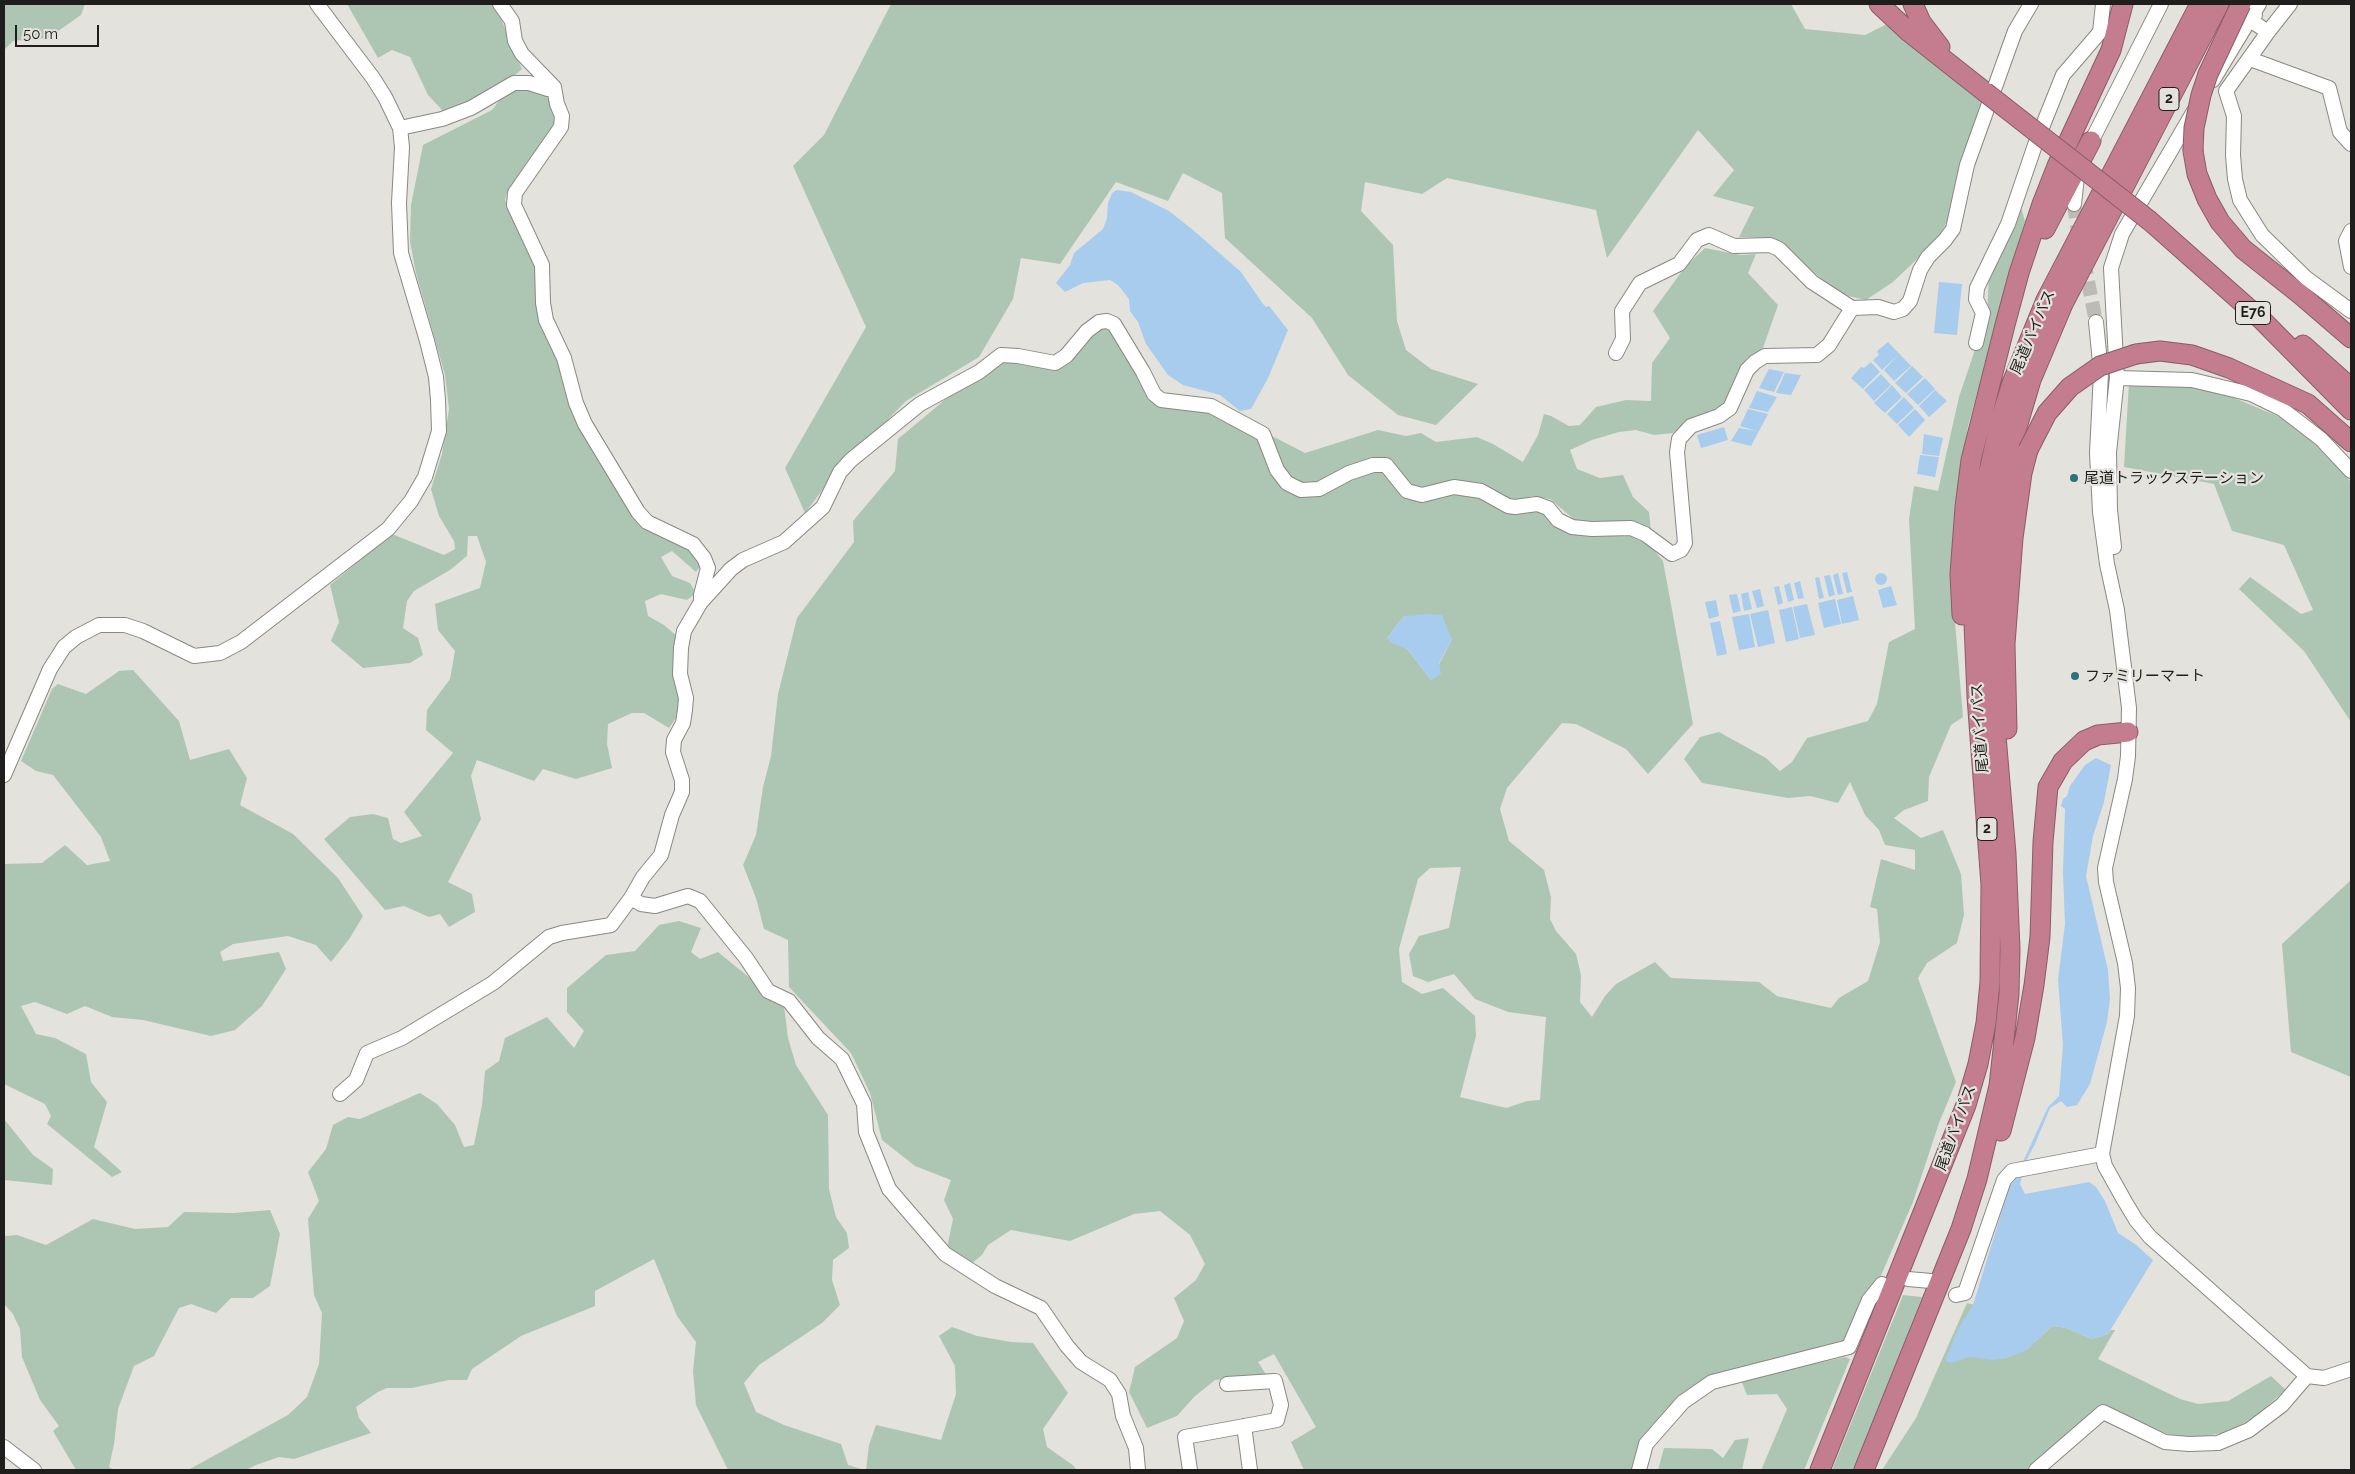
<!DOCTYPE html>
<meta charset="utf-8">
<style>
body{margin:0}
#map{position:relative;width:2355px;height:1474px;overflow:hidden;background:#e4e2dc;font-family:Raleway,sans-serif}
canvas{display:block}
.frame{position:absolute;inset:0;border:5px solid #1f1e1c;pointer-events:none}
.scale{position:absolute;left:15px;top:25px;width:84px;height:22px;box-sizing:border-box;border:2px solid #1f1e1c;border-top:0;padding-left:6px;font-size:15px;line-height:18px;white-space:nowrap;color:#1f1e1c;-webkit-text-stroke:4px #e4e2dc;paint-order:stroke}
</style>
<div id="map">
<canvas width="2355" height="1474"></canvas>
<div class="frame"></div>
<div class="scale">50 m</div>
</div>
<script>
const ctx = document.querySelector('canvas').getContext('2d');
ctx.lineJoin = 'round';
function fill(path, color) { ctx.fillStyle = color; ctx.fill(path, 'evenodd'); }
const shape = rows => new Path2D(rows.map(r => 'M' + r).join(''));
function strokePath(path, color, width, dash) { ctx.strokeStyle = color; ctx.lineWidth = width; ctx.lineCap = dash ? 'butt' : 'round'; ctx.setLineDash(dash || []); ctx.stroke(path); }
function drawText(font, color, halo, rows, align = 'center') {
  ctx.font = font + ' Raleway,"Noto Sans JP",sans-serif'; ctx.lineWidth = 4.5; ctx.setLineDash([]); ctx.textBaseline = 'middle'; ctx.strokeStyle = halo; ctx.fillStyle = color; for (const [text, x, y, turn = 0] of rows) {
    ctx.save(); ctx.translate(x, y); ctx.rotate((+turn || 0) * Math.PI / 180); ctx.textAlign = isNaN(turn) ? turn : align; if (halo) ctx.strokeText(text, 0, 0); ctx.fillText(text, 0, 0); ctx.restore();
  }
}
const green = shape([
 [4,4,85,4,81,15,48,38,13,41,4,50],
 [347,4,496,4,509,40,522,69,513,77,470,102,443,111,428,95,410,57,392,50,378,58],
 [891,4,1791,4,1805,29,1865,35,1889,23,1982,98,1948,220,1936,241,1893,282,1866,300,1840,294,1773,238,1739,237,1754,207,1713,196,1734,170,1698,130,1607,258,1596,210,1447,178,1422,194,1365,182,1361,211,1393,245,1397,321,1406,350,1431,369,1478,384,1436,425,1398,415,1348,375,1312,318,1225,238,1222,193,1183,173,1168,201,1116,182,1060,264,1021,258,1013,299,979,357,906,401,833,476,805,513,785,468,866,327,793,166,824,135],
 [532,88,543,93,554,105,556,117,554,129,529,159,507,192,505,200,538,267,545,326,633,508,686,544,704,562,696,572,672,551,661,557,672,576,690,583,696,593,687,600,661,594,645,601,648,616,664,625,679,638,679,714,669,728,644,713,632,713,608,724,607,744,612,768,576,779,543,769,534,781,477,760,471,776,481,819,448,882,472,894,475,912,449,927,440,914,429,917,404,906,385,910,324,839,350,817,373,814,388,818,393,839,401,843,422,836,404,812,453,753,426,730,427,710,450,679,455,651,438,630,435,604,480,588,486,562,477,536,468,536,467,556,450,570,414,591,407,601,403,628,418,638,423,655,410,663,363,668,331,641,339,622,330,585,392,534,444,555,455,549,454,541,439,516,431,489,442,454,449,409,445,375,416,273,410,241,411,205,423,145,492,110,499,101,517,89],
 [2020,204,2025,221,1968,426,1958,493,1953,598,1963,717,1951,725,1929,777,1928,801,1904,810,1894,818,1921,838,1943,830,1961,874,1964,915,1957,943,1927,963,1918,978,1956,1082,1939,1123,1913,1202,1879,1280,1845,1346,1693,1393,1635,1470,1304,1470,1291,1442,1316,1427,1274,1354,1258,1362,1267,1376,1215,1380,1194,1397,1177,1416,1147,1428,1129,1392,1135,1367,1177,1338,1184,1321,1174,1298,1196,1280,1205,1264,1190,1235,1160,1211,1134,1214,1070,1241,1011,1230,988,1245,982,1255,972,1263,947,1248,953,1219,944,1200,951,1180,915,1166,882,1140,870,1093,851,1053,789,987,788,940,764,929,756,898,743,865,756,835,763,787,771,756,778,694,797,618,854,542,853,521,895,471,898,439,953,393,1002,361,1052,369,1104,323,1116,330,1156,404,1213,410,1260,436,1298,495,1335,489,1365,473,1386,473,1413,500,1451,493,1470,493,1538,509,1561,530,1584,534,1630,535,1651,547,1663,561,1693,724,1648,774,1626,749,1576,724,1562,723,1507,788,1500,809,1509,841,1544,870,1551,897,1550,919,1556,931,1576,954,1581,975,1580,1002,1592,1017,1605,996,1616,984,1655,962,1671,978,1759,982,1777,996,1831,1008,1839,998,1868,981,1880,942,1877,909,1870,907,1881,859,1915,870,1915,850,1885,845,1879,830,1865,815,1850,782,1838,803,1810,796,1788,798,1702,783,1684,759,1700,737,1719,732,1766,758,1780,771,1792,762,1807,738,1868,721,1877,704,1889,642,1915,629,1909,519,1914,486,1938,491,1959,397,1987,314,1989,274],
 [1404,616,1452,639,1431,680,1407,649,1387,638],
 [1461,867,1449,928,1419,936,1409,954,1413,976,1428,982,1454,974,1475,999,1508,1012,1546,1017,1540,1100,1527,1101,1506,1108,1460,1097,1476,1036,1475,1016,1443,988,1422,994,1402,982,1399,949,1418,879,1430,868],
 [1705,248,1741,255,1756,254,1748,273,1778,305,1762,351,1747,358,1739,371,1729,401,1719,409,1689,420,1673,433,1654,435,1636,430,1619,432,1592,440,1570,450,1577,469,1600,478,1623,475,1633,497,1649,512,1651,530,1636,523,1616,521,1596,525,1576,521,1550,499,1532,496,1512,505,1503,501,1489,487,1469,482,1412,489,1387,459,1319,482,1297,484,1281,473,1272,436,1305,453,1378,430,1406,436,1421,433,1436,442,1477,437,1493,444,1523,462,1538,435,1544,414,1551,416,1569,426,1580,425,1596,407,1626,400,1651,401,1652,363,1670,338,1653,311,1685,267],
 [2129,382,2208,387,2294,423,2351,482,2351,722,2304,651,2239,589,2250,577,2301,614,2313,610,2284,545,2232,531,2214,484,2124,467],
 [133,670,179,721,190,760,229,749,247,778,240,805,293,834,338,878,363,916,350,938,331,962,316,945,288,936,233,944,220,952,223,961,279,952,286,969,262,1006,235,1030,211,1036,143,1020,112,1017,85,1006,67,1014,35,1002,21,1006,36,1034,55,1038,86,1054,91,1082,107,1102,94,1147,122,1172,112,1177,47,1124,51,1116,45,1104,4,1084,4,864,42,863,65,845,87,865,110,861,101,837,53,775,36,771,21,761,52,689,58,684,86,694,119,671],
 [2351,880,2351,1077,2291,1052,2282,944],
 [679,921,701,928,691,952,700,959,718,952,784,1006,788,1038,796,1065,828,1115,829,1189,836,1217,847,1233,849,1248,833,1260,832,1280,840,1305,822,1323,759,1365,744,1383,756,1412,784,1425,841,1444,848,1465,865,1470,728,1470,696,1405,693,1371,696,1342,677,1316,654,1259,595,1291,595,1306,521,1336,472,1369,467,1380,449,1380,412,1388,387,1388,378,1392,356,1407,359,1418,371,1433,294,1459,279,1457,256,1465,246,1470,188,1470,288,1415,307,1397,319,1364,322,1313,314,1295,308,1219,319,1201,308,1172,326,1149,333,1125,348,1117,360,1119,420,1093,437,1104,455,1125,464,1147,474,1145,482,1105,485,1071,499,1061,505,1038,547,1017,574,1048,584,1031,567,1012,567,988,606,955,635,951,659,925],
 [4,1119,33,1155,53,1169,52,1185,4,1180],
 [270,1210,280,1234,270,1286,253,1298,231,1298,216,1313,191,1304,179,1308,154,1356,134,1366,118,1409,114,1444,109,1467,114,1470,76,1470,53,1431,59,1426,40,1400,22,1357,20,1329,13,1314,4,1304,4,1236,17,1235,46,1245,93,1219,135,1229,168,1227,184,1212,234,1213],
 [1903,1295,1922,1297,1854,1470,1832,1470],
 [1967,1303,1975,1305,2034,1343,2050,1328,2054,1326,2066,1328,2092,1339,2108,1334,2111,1330,2115,1330,2098,1359,2180,1399,2198,1404,2228,1401,2271,1376,2286,1390,2254,1417,2231,1431,2197,1438,2168,1434,2100,1404,2028,1470,1882,1470,1916,1418],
 [952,1327,977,1336,1011,1342,1033,1343,1068,1393,1043,1429,1047,1447,1074,1466,1076,1470,866,1470,869,1445,876,1425,941,1440,956,1394,955,1366,939,1336],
 [1845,1357,1850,1359,1804,1470,1763,1470,1762,1468,1787,1409,1777,1394,1747,1395,1741,1380],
 [1749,1438,1742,1470,1658,1470,1664,1448,1712,1449,1723,1458,1735,1440]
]);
const water = shape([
 [1117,190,1131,192,1169,211,1193,230,1241,272,1263,304,1266,307,1269,306,1288,330,1268,378,1251,409,1240,411,1220,395,1183,385,1168,375,1146,344,1138,322,1130,311,1129,299,1118,285,1110,280,1083,283,1065,292,1056,283,1070,265,1074,253,1103,229,1107,218,1108,203,1112,193],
 [1939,282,1962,284,1957,335,1934,333],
 [1888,342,1911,366,1894,381,1884,370,1899,354,1882,370,1873,360,1879,355,1877,351],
 [1871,362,1880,372,1863,389,1851,378,1861,367,1864,368],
 [1912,366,1923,377,1906,393,1895,383],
 [1769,369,1784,372,1774,392,1759,388],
 [1785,373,1801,375,1791,395,1776,393],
 [1881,374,1891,385,1874,401,1864,390],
 [1925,378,1935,389,1918,405,1907,394],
 [1892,385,1902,397,1885,413,1874,403],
 [1935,390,1947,401,1929,417,1919,406],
 [1757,391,1777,397,1768,412,1749,408],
 [1904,397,1914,408,1897,424,1887,414],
 [1748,409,1768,414,1751,446,1731,441,1739,428,1756,431,1740,426],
 [1915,409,1925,420,1909,437,1898,425],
 [1724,427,1728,440,1701,448,1697,435],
 [1924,434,1943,438,1939,456,1922,454],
 [1920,455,1939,457,1935,477,1917,474],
 [1847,572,1852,592,1847,593,1842,573],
 '1875 579a6 6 0 1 1 12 0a6 6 0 1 1-12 0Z',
 [1838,573,1843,594,1838,595,1833,575],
 [1830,575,1835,595,1829,597,1824,576],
 [1819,577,1824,598,1819,599,1815,578],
 [1800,581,1804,598,1798,599,1794,583],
 [1790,583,1794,600,1788,602,1784,585],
 [1779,586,1783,603,1778,605,1774,587],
 [1891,586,1897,605,1883,608,1878,590],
 [1760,589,1764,606,1757,608,1752,591],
 [1748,592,1752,609,1744,611,1741,594],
 [1737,594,1741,611,1733,613,1729,595],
 [1853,596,1859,620,1842,624,1837,600],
 [1835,599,1841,624,1824,628,1818,603],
 [1716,600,1719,616,1709,619,1705,602],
 [1807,604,1815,635,1800,638,1793,607],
 [1792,607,1799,639,1786,642,1779,610],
 [1768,610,1775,643,1758,647,1750,614],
 [1426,614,1442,615,1452,639,1439,663,1441,674,1431,680,1407,649,1392,643,1387,638,1404,616],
 [1749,614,1755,647,1739,650,1732,617],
 [1720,621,1727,654,1717,656,1710,623],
 [2096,758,2111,765,2104,802,2093,836,2086,876,2108,970,2110,999,2107,1022,2090,1084,2077,1105,2067,1107,2061,1101,2050,1108,2035,1144,2025,1163,2022,1164,2048,1107,2059,1096,2063,1045,2058,980,2065,924,2063,872,2065,809,2061,806,2063,799,2067,796,2070,786,2085,765],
 [2023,1173,2020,1184,2025,1194,2089,1182,2096,1187,2105,1201,2118,1233,2135,1244,2153,1260,2108,1334,2092,1339,2066,1328,2054,1326,2050,1328,2027,1350,2008,1358,1993,1360,1970,1357,1951,1363,1945,1361,1958,1329,1973,1305,2009,1188,2019,1174]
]);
const minorTunnel = shape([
 [2074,204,2079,240],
 [2084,261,2096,322]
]);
const minor = shape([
 [500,4,512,21,515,41,522,54,554,87,557,104,562,116,561,127,515,193,514,205,542,265,543,303,546,320,564,358,576,403,585,424,638,512,647,522,693,544,704,558,708,568,701,595,701,602],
 [2255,15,2250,20,2268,32,2226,91,2234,116,2233,155,2235,179,2240,200,2262,235,2306,278,2351,311],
 [2268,32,2290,4],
 [2250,59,2329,88,2340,132,2351,144],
 [2213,80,2259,4],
 [400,128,442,119,471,108,514,83,529,83,548,89,554,87],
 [2088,148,2161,4],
 [2074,204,2077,177],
 [2351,231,2346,241,2351,267],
 [2096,322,2101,373,2097,453,2100,512,2107,564,2117,610,2129,708,2128,756,2125,779,2105,868,2106,882,2125,963,2128,988,2127,1016,2102,1154,2105,1166,2124,1200,2136,1220,2150,1237,2307,1376,2324,1378,2351,1369],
 [1976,343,1983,313,1976,299,1977,288,2008,224,2035,145,2063,75,2100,32,2103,4],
 [1616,353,1623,339,1622,311,1640,283,1679,264,1697,240,1709,235,1734,246,1770,245,1779,249,1812,282,1852,308,1878,307,1894,312,1903,309,1910,301,1920,270,1928,257,1945,240,1953,229,1967,165,2015,31,2031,4],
 [2117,378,2192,380,2251,394,2282,409,2321,439,2351,471],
 [2114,547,2110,510,2109,452,2117,378,2111,268,2122,234,2194,111],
 [4,775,50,669,64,647,76,637,99,625,125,625,143,631,194,656,220,653,241,642,388,529,411,501,425,477,439,431,438,400,436,377,427,341,401,253,399,203,402,147,400,128,385,97,373,78,317,4],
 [631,898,641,904,655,906,688,896,700,901,746,958,768,991,789,1001,818,1038,842,1059,864,1104,866,1132,889,1189,945,1254,995,1286,1041,1308,1067,1346,1081,1362,1110,1380,1119,1394,1123,1416,1136,1448,1138,1470],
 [340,1094,356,1080,367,1053,402,1038,493,983,549,937,562,933,611,925,631,898,643,877,661,855,672,815,682,792,682,780,673,752,674,740,683,723,685,710,686,698,680,674,681,648,684,631,701,602,731,569,743,560,784,542,803,525,823,507,840,472,851,460,920,404,979,372,1001,355,1018,356,1055,363,1066,356,1087,331,1099,322,1107,321,1114,324,1143,372,1154,394,1161,400,1211,406,1263,434,1277,470,1287,483,1301,490,1319,489,1349,473,1373,465,1386,465,1407,491,1422,495,1454,487,1481,491,1508,506,1515,507,1537,504,1548,508,1558,520,1572,527,1592,529,1631,528,1645,534,1672,554,1681,550,1685,543,1677,452,1679,439,1691,426,1719,416,1730,408,1747,370,1755,362,1765,356,1817,355,1829,345,1852,308],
 [1908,1279,1931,1281],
 [1956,1295,1965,1293,2004,1180,2012,1171,2102,1154],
 [1244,1426,1250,1470],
 [4,1447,34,1470],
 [1190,1470,1185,1437,1277,1420,1281,1405,1275,1381,1227,1384],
 [1639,1470,1646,1444,1683,1402,1712,1382,1849,1347,1869,1300,1882,1284],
 [2036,1470,2103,1412,2165,1442,2189,1444,2218,1443,2249,1430,2282,1405,2307,1376]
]);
const highway = shape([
 [1879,4,1909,32,1985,92],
 [1913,4,1921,22,1940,47],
 [2193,151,2197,174,2207,199,2220,222,2243,249,2301,295,2351,338],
 [2150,221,2263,321,2351,410],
 [2045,229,2091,141],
 [2303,345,2351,388],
 [2136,354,2160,351,2192,355,2229,368,2308,404,2351,442],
 [1962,615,1960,574,1965,507,1971,460,2005,325,2019,273,2042,204,2057,166,2111,50,2123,4],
 [2007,729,2005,644,2013,538,2022,473,2028,450],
 [2001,1131,2025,1038,2034,985,2040,937,2043,842,2048,787,2063,761,2084,741,2098,735,2128,732],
 [1820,1470,1966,1105,1978,1064,1986,1023,1990,982,1991,885,1977,697,1973,599,1980,512,2000,421,2012,383,2046,300,2200,4],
 [1864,1470,1961,1229,1977,1179,1999,1086,2009,994,2010,949,2006,854,1993,700,1990,605,1998,510,2006,464,2031,380,2063,304,2219,4]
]);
const highwayBridge = shape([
 [1985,92,2150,221],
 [2193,151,2194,128,2201,95,2208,74,2241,4],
 [2028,450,2047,413,2070,387,2100,366,2136,354]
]);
const markers = [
 [2074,478,5,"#2a7479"],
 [2075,676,5,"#2a7479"]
];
const shields = [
 [2169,99,20],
 [2253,313,35],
 [1987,829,20]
];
const shieldNames = [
 ["2",2169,99],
 ["E76",2253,313],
 ["2",1987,829]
];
const streetNames = [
 ["尾道バイパス",2033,332,-67],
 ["尾道バイパス",1980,728,-94],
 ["尾道バイパス",1956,1128,-70]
];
const poiNames = [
 ["尾道トラックステーション",2084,478],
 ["ファミリーマート",2085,676]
];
fill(green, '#adc6b3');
fill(water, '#a7cced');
strokePath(minorTunnel, '#bdbbb6', 14, [14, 7]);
strokePath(minor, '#898882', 16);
strokePath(highway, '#8a5c67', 21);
strokePath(minor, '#fff', 14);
strokePath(highway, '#c37d8f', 19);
strokePath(highwayBridge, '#8a5c67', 21, []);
strokePath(highwayBridge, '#c37d8f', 19);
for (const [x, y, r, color] of markers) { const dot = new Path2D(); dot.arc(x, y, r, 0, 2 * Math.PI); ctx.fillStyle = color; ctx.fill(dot); strokePath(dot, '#e4e2dc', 2); }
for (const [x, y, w] of shields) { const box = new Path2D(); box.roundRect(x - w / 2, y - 11.5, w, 23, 4); ctx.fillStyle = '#e4e2dc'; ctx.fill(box); strokePath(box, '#1f1e1c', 1); }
drawText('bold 14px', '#1f1e1c', null, shieldNames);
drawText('15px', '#1f1e1c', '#e4e2dc', streetNames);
drawText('15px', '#1f1e1c', '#e4e2dc', poiNames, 'left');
</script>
